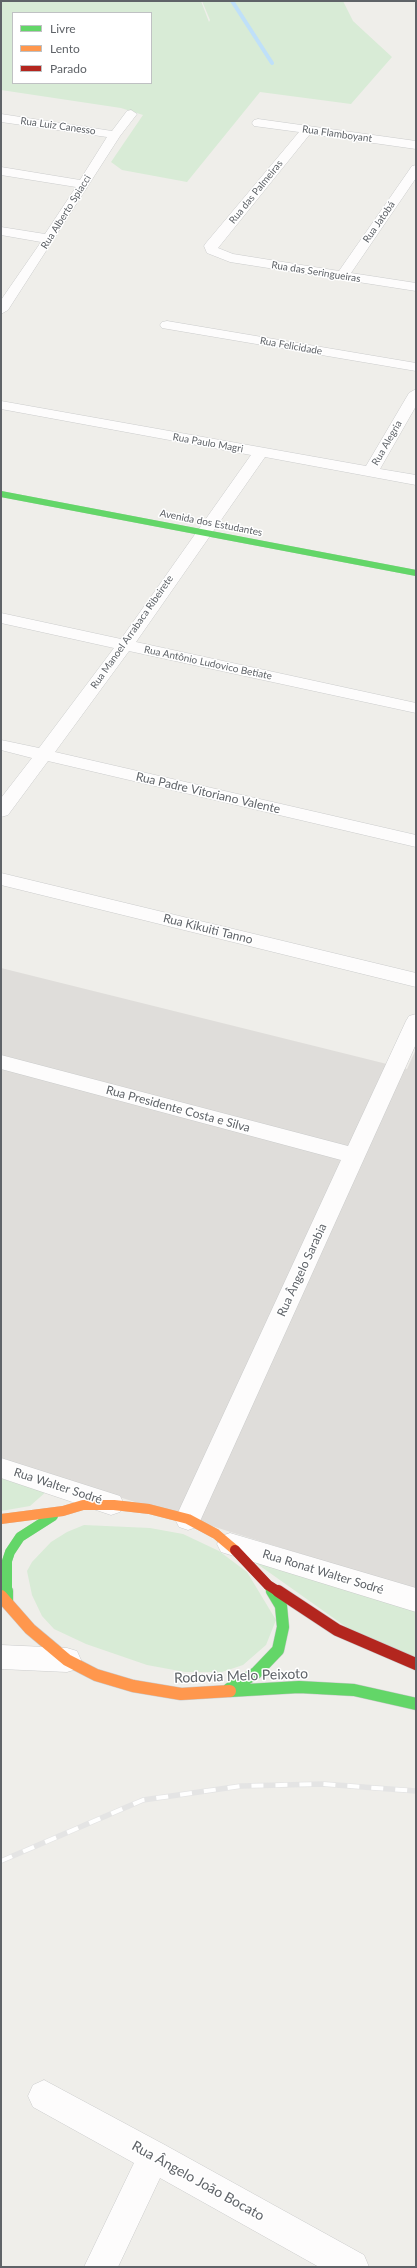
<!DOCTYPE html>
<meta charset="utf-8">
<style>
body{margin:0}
#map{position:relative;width:417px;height:2268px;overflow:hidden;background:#efeeea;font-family:Lato,sans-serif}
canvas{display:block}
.frame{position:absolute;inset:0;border:2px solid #5f6368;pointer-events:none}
.legend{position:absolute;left:12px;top:12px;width:140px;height:72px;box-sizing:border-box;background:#fff;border:1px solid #bfc1c3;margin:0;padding:5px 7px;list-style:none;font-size:12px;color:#5f6368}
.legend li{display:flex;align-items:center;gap:8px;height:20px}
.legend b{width:20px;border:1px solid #bfc1c3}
</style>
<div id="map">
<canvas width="417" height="2268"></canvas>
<div class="frame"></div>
<ul class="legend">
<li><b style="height:5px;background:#63d668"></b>Livre</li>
<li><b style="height:5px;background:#ff974d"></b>Lento</li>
<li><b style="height:5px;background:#b3261e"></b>Parado</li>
</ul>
</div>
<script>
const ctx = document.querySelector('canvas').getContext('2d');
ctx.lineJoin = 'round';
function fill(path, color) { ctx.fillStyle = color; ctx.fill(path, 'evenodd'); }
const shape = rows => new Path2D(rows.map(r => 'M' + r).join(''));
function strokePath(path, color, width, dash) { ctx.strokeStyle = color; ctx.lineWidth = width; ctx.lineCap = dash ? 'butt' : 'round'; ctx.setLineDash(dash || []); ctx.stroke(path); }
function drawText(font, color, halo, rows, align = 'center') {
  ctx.font = font + ' Lato,sans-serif'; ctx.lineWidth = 3; ctx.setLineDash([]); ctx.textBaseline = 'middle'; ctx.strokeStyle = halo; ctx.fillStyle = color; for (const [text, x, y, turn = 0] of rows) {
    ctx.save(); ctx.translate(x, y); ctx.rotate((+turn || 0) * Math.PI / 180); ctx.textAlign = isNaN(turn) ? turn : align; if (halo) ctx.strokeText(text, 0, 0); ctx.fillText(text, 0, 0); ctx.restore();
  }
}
const industrial = shape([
 [1,968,407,1069,416,1049,416,1590,1,1460]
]);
const green = shape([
 [1,1,201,1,209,22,210,20,202,1,343,1,353,21,392,57,351,104,260,92,187,182,122,170,111,162,143,115,121,108,1,90],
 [13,13,151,13,151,83,13,83],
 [1,1476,47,1491,30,1506,1,1511],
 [84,1525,150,1528,183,1534,219,1551,247,1572,276,1620,266,1645,243,1665,222,1672,185,1672,147,1665,86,1644,54,1629,42,1616,32,1595,27,1571,32,1562,51,1542,67,1532],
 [246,1556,416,1593,416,1660,349,1629]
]);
const stream = shape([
 [232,1,272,63]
]);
const street = shape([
 [131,110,137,114,120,136,8,310,1,314,1,300,41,242,1,235,1,227,45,234,76,187,1,175,1,167,80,180,107,137,1,122,1,114,112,131,127,111,131,110],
 [258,119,416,141,416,149,310,134,218,248,233,254,339,271,412,166,416,165,416,178,351,273,416,283,416,291,230,262,207,253,204,246,206,243,299,132,254,126,252,123,254,120,258,119],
 [167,321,416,363,416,371,162,328,160,325,162,322,167,321],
 [416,389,416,406,380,469,416,475,416,485,265,457,136,642,416,703,416,713,129,651,55,752,416,835,416,847,48,761,8,815,1,817,1,798,32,758,1,750,1,740,39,748,114,648,1,623,1,613,121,639,251,455,1,409,1,401,366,466,409,393,416,389],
 [1,873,416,973,416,987,1,885,1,873],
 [416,1014,416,1044,201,1519,197,1527,188,1530,179,1527,175,1519,341,1160,1,1069,1,1055,348,1146,406,1021,409,1016,416,1014],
 [1,1458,120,1496,124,1504,120,1512,111,1515,1,1478,1,1458],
 [230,1533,416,1588,416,1612,221,1552,217,1544,221,1536,230,1533],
 [1,1645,67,1648,77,1651,81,1660,77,1669,67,1672,1,1669,1,1645],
 [44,2080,165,2145,364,2255,369,2267,319,2267,160,2178,118,2267,84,2267,134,2163,33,2107,28,2096,33,2085,44,2080]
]);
const fastFar2 = shape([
 [1,494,416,573]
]);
const fastFar1 = shape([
 [269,1586,273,1592],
 [7,1592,7,1561,10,1552,20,1537,53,1516]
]);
const fast = shape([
 [7,1591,7,1602],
 [229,1689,256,1673,278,1650,283,1627,281,1606,272,1591],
 [230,1691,299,1687,354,1690,416,1704]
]);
const slowFar1 = shape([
 [1,1519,63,1511,83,1505,114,1505,149,1509,188,1519,216,1534,235,1550]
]);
const slow = shape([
 [1,1596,30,1629,67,1660,96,1675,133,1686,181,1694,230,1691]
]);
const jamFar1 = shape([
 [235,1550,268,1585,279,1592]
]);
const jam = shape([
 [278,1591,337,1630,416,1664]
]);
const rail = shape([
 [1,1861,143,1800,241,1786,323,1784,416,1791]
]);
const farStreetnames = [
 ["Rua Luiz Canesso",58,126,8],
 ["Rua Flamboyant",337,134,8],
 ["Rua das Palmeiras",256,192,-51],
 ["Rua Alberto Spiacci",66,212,-58],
 ["Rua Jatobá",379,222,-55],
 ["Rua das Seringueiras",316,272,9],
 ["Rua Felicidade",291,346,10],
 ["Rua Paulo Magri",208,443,10],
 ["Rua Alegria",387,443,-60],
 ["Avenida dos Estudantes",211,523,11],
 ["Rua Manoel Arrabaca Ribeirete",132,632,-55],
 ["Rua Antônio Ludovico Betiate",208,663,12]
];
const streetNames = [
 ["Rua Padre Vitoriano Valente",208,793,13],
 ["Rua Kikuiti Tanno",208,929,14],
 ["Rua Presidente Costa e Silva",178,1109,15],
 ["Rua Ângelo Sarabia",302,1270,-65],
 ["Rua Walter Sodré",58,1486,18],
 ["Rua Ronat Walter Sodré",323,1572,17]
];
const nearStreetnames = [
 ["Rodovia Melo Peixoto",241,1676,-2],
 ["Rua Ângelo João Bocato",198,2181,29]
];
fill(industrial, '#dfddda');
fill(green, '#d8ebd6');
strokePath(stream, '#bfe0f9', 4);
strokePath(street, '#cbcccc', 1);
strokePath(fastFar2, '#cacacb', 6);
strokePath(fastFar1, '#cacacb', 10);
strokePath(fast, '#cacacb', 13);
strokePath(slowFar1, '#cacacb', 10);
strokePath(slow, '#cacacb', 13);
strokePath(jamFar1, '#cacacb', 10);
strokePath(jam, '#cacacb', 13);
fill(street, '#fdfcfc');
strokePath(fastFar2, '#63d668', 6);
strokePath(fastFar1, '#63d668', 10);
strokePath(fast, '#63d668', 12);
strokePath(slowFar1, '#ff974d', 10);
strokePath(slow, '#ff974d', 12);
strokePath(jamFar1, '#b3261e', 10);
strokePath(jam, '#b3261e', 12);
strokePath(rail, '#e4e4e4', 5.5);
strokePath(rail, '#fff', 4, [12]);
drawText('10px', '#5f6368', '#fff', farStreetnames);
drawText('12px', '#5f6368', '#fff', streetNames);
drawText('14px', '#5f6368', '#fff', nearStreetnames);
</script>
